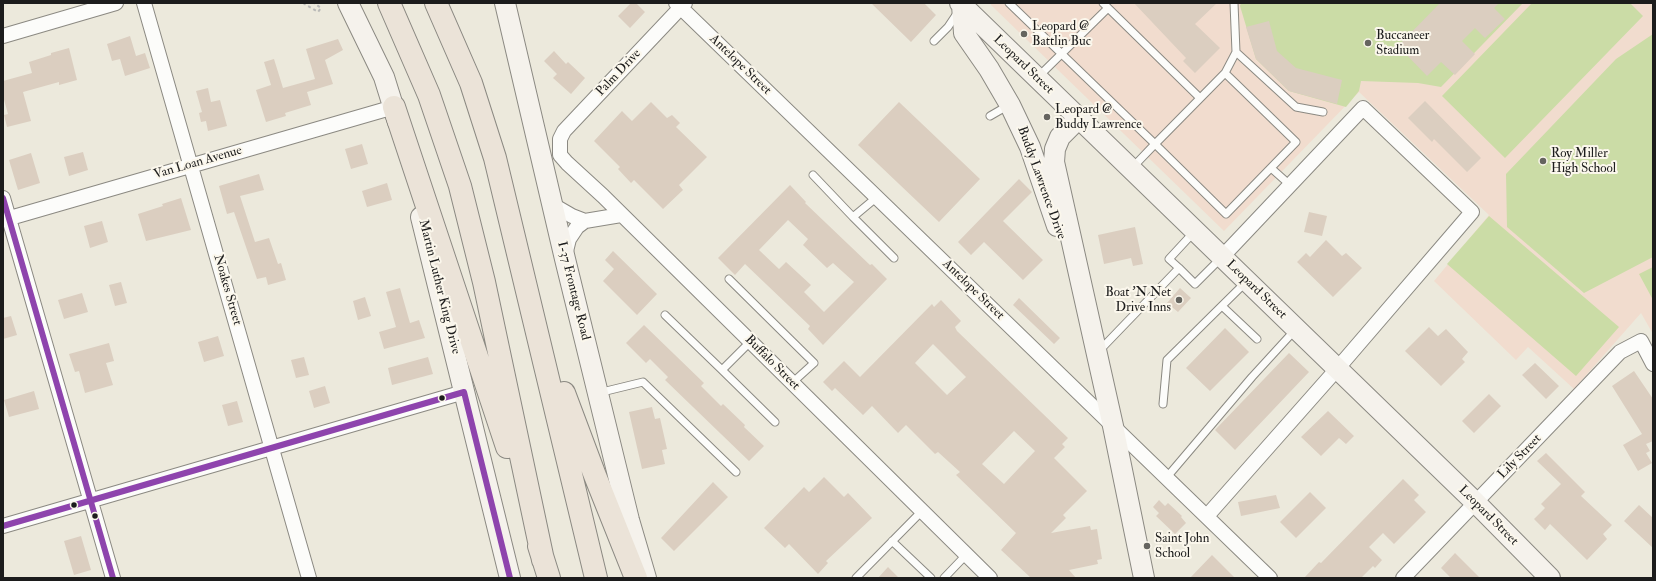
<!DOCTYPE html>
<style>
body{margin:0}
#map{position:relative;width:1656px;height:581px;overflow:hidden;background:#ece9dc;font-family:"IM FELL Double Pica",serif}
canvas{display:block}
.frame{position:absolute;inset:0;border:4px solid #1c1c1c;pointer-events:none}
</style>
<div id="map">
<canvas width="1656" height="581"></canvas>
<div class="frame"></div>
</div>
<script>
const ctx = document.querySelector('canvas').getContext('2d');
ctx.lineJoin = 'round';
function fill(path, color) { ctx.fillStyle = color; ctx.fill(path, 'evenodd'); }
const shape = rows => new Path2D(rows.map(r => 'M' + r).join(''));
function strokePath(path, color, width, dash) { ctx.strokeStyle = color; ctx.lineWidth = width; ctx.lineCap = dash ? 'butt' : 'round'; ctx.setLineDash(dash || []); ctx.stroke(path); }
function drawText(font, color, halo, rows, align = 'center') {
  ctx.font = font + ' "IM FELL Double Pica",serif'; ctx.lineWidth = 4; ctx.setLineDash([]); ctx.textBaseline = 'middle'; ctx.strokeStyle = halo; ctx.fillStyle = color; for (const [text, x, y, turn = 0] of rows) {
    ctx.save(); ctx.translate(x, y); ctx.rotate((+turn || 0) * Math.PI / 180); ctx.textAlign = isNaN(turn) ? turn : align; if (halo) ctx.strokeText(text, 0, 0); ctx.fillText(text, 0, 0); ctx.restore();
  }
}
const built = shape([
 [991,3,1653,3,1653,334,1641,313,1574,389,1528,347,1516,360,1434,281,1489,215,1359,92,1224,231,991,5]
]);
const green = shape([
 [1241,3,1523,3,1441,87,1418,83,1361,81,1359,91,1346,107,1289,91,1256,59,1240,6],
 [1532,3,1630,3,1643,16,1505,158,1442,96],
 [1653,34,1653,257,1584,293,1507,227,1506,174,1616,59],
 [1489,216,1619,327,1576,376,1447,264],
 [1653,267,1653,300,1639,274]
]);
const building = shape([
 [631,3,636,3,645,12,630,28,618,16],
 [871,3,924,3,936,15,911,42],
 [1134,3,1217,3,1195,24,1220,48,1195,73,1183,61,1186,58],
 [1440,3,1499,3,1494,8,1505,19,1485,38,1475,28,1462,41,1475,54,1455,75,1441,62,1427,76,1398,46],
 [1269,21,1277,51,1296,68,1342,80,1337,104,1289,91,1256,59,1246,27],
 [130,36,136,56,145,53,150,68,125,76,120,59,112,61,107,44],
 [338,39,343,50,325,60,333,84,307,92,311,105,285,113,286,116,266,122,256,90,271,85,264,62,274,59,283,88,315,79,306,49],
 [69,48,77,80,59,85,59,82,23,92,31,121,7,127,4,115,8,114,3,96,3,81,32,73,29,62,51,55,51,53],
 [554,51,566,64,568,62,585,78,571,94,553,78,557,74,544,61],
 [208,88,211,102,220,100,227,126,208,131,206,121,201,122,199,113,202,112,196,91],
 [1425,101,1481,158,1467,172,1434,139,1432,142,1408,118],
 [651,102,667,118,672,115,680,123,676,127,707,157,679,185,683,190,663,209,634,180,631,183,618,169,620,167,594,141,622,111,632,121],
 [899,102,980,179,939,222,858,145],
 [362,144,368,164,351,169,345,149],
 [83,152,88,170,69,176,64,157],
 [31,153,40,183,18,190,9,160],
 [259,174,264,190,240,196,255,242,269,238,278,264,281,263,286,280,268,285,266,277,257,279,234,212,227,214,219,186],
 [1019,179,1032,192,1003,221,1043,260,1023,280,984,242,971,255,958,242],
 [387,183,392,200,367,207,362,191],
 [790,185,806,202,805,203,870,265,872,264,887,279,823,345,808,329,810,326,745,264,735,275,718,258],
 [788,220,808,239,803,245,827,268,833,263,854,282,824,312,804,292,811,285,786,262,779,269,759,250],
 [181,198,191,230,146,241,138,214,163,206,162,204],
 [1309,212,1327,216,1322,236,1304,232],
 [102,221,108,242,90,248,84,226],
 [1135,227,1143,264,1133,266,1131,258,1104,264,1098,235],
 [1326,240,1342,256,1346,253,1362,268,1333,297,1297,262,1306,253,1310,257],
 [613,251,657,294,637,315,603,281,614,269,605,260],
 [121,282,127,303,115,306,109,285],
 [400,288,410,323,419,320,425,338,384,349,379,332,396,327,386,292],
 [1180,288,1191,298,1178,312,1167,303],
 [82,293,88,312,64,319,58,300],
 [365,297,371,316,358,320,353,301],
 [1019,298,1060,338,1054,344,1013,305],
 [941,300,961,321,955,327,957,331,1068,438,1062,444,1065,447,1054,458,1087,491,1063,515,1066,518,1051,533,1090,526,1091,530,1097,529,1102,559,1097,560,1098,564,1069,570,1076,578,1031,578,1001,550,1016,533,956,475,960,472,938,452,935,454,906,425,898,433,872,406,863,415,835,388,832,391,823,382,844,361,860,377,932,304,934,307],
 [933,344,966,377,947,395,915,363],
 [1014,431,1035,451,1004,484,982,464],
 [11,316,17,335,3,339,3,318],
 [644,325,704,383,701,386,721,406,723,404,745,425,744,427,764,446,749,461,665,380,668,377,650,359,646,363,626,343],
 [1429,327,1438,336,1446,329,1468,352,1462,359,1465,362,1441,386,1405,351],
 [1225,328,1249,352,1210,391,1186,368],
 [218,336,224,356,204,362,198,342],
 [109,343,114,361,106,363,113,385,85,393,79,371,75,372,69,354],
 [1289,353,1309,372,1235,450,1215,430],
 [304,357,309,375,296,378,291,360],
 [428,357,433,374,392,385,388,368],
 [1535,363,1559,386,1546,399,1522,375],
 [1634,371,1653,399,1653,441,1646,444,1650,451,1646,453,1652,463,1638,471,1623,445,1642,434,1612,386],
 [325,386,330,403,314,408,309,391],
 [34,391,39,409,9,417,4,400],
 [1489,394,1501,406,1474,433,1462,421],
 [237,401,243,422,228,426,222,405],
 [652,407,655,419,660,418,667,449,662,450,665,464,642,469,629,412],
 [1328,411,1354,436,1346,444,1339,438,1321,456,1301,437],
 [1546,453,1585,492,1581,496,1612,525,1603,534,1607,539,1587,560,1550,524,1545,530,1534,519,1545,508,1541,504,1561,484,1537,461],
 [824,477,844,497,848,493,872,518,826,561,828,563,818,574,789,544,785,548,764,528,804,487,809,492],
 [1403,479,1419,495,1414,500,1426,512,1394,544,1383,533,1369,547,1382,560,1375,568,1373,566,1361,578,1304,578,1319,562,1321,563],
 [713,482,728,497,674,551,661,538],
 [1310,492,1326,508,1296,538,1280,522],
 [1276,495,1280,508,1241,516,1238,502],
 [1159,500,1165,506,1168,503,1182,516,1181,517,1186,523,1175,534,1156,516,1159,513,1153,507],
 [1639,505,1653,518,1653,548,1624,521],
 [81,536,91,570,74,575,64,541],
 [1455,553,1480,578,1451,578,1441,568],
 [1212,555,1235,578,1190,578],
 [888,567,899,578,878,578]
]);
const path = shape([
 [303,3,318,12,321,8,314,3]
]);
const lane = shape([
 [1009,3,1155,144,1226,214,1296,142,1225,73,1155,144,1132,168],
 [1103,3,1200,98],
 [934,41,948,27,958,12],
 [1236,52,1296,107,1323,112],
 [1225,73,1236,52,1234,3],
 [1038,77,1108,8],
 [990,116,1009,105],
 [1271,168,1290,185],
 [813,175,853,217,877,197],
 [853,217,894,258],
 [1179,268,1195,284,1221,258],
 [729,279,814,363,792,383],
 [1222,306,1257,339],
 [665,315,722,370,750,342],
 [1099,351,1179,268,1169,259,1194,232],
 [722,370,775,422],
 [598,393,643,382,736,472],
 [1163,404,1167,360,1247,281],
 [1167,477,1252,377,1295,330],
 [892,541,931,578],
 [856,578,922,511],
 [944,578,966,555]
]);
const street = shape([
 [144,3,309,578],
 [676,3,1270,578],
 [685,3,564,131,560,139,560,155,567,163,603,196,990,578],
 [3,36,116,3],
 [3,198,113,578],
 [553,205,572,216,585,221,621,215],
 [3,220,394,107],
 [565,255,569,239,577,227,585,221],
 [1207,516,1337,369,1472,212,1363,108,1222,257],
 [3,526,464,392],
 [1403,578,1620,352,1641,341,1653,364]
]);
const secondary = shape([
 [348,3,384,77,398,122],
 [505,3,565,259,629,520,646,578],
 [960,3,1476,503,1550,578],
 [962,5,964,33,989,69,1010,105,1030,147,1057,226],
 [1078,119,1060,137,1055,149,1054,162,1113,426,1144,578],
 [421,217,510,578]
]);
const highway = shape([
 [389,3,429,95,460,186,484,282,543,560],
 [436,3,471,83,495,158,596,578],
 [394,107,507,447],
 [564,393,594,473,636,578],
 [539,546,549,578]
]);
const bus1 = shape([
 [3,198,113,578],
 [3,526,464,392,510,578]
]);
const markers = [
 [1024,34,4,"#65645f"],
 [1368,43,4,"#65645f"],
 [1047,117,4,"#65645f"],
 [1543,161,4,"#65645f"],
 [1179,300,4,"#65645f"],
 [442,398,3.5,"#1c1c1c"],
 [74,505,3.5,"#1c1c1c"],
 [95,516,3.5,"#1c1c1c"],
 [1147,546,4,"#65645f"]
];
const poiNames = [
 ["Leopard @",1032,27],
 ["Battlin Buc",1032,42],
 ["Buccaneer",1376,36],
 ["Stadium",1376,51],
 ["Leopard @",1055,110],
 ["Buddy Lawrence",1055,125],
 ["Roy Miller",1551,154],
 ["High School",1551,169],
 ["Boat 'N Net",1171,293,"right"],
 ["Drive Inns",1171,308,"right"],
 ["Saint John",1155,539],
 ["School",1155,554]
];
const streetNames = [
 ["Antelope Street",740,65,44],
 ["Leopard Street",1023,65,44],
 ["Palm Drive",619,73,-47],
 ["Van Loan Avenue",198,163,-16],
 ["Buddy Lawrence Drive",1041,183,70],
 ["Martin Luther King Drive",439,287,76],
 ["Noakes Street",227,290,74],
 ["Antelope Street",973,290,44],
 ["Leopard Street",1256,290,44],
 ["I-37 Frontage Road",573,291,76],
 ["Buffalo Street",772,363,45],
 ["Lily Street",1520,457,-46],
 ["Leopard Street",1488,516,45]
];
fill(built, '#f1dcce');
fill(green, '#cbdca6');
fill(building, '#dbcec0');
strokePath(lane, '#8b8982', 9);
strokePath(street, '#8b8982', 16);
strokePath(secondary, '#8b8982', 22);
strokePath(highway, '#8b8982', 24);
strokePath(path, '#b9b9b7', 2, [3, 3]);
strokePath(lane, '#fcfcfa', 7);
strokePath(street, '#fcfcfa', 14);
strokePath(secondary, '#f5f2ec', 20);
strokePath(highway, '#ebe3d8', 22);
strokePath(bus1, '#8e44ad', 6);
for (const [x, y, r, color] of markers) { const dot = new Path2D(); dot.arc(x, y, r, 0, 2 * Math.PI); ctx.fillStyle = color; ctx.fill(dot); strokePath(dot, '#fbf7ec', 1.5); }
drawText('13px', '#1c1c1c', '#fbf7ec', poiNames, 'left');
drawText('13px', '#1c1c1c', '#fbf7ec', streetNames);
</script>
